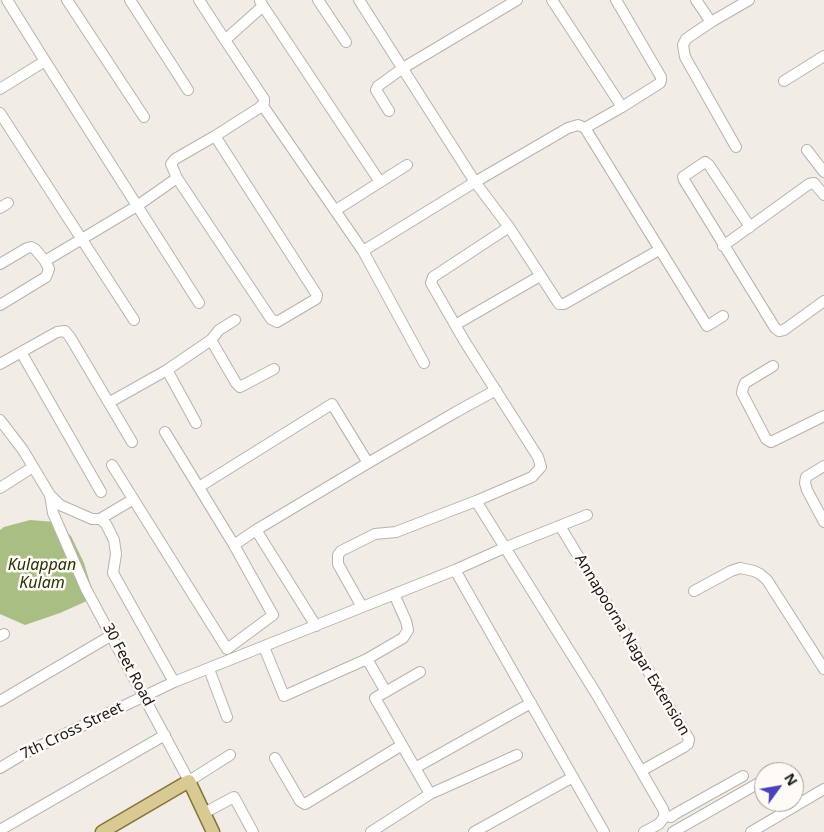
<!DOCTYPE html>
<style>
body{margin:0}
#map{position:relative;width:824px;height:832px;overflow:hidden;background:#f2ece7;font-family:"Noto Sans",sans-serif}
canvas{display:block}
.north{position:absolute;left:754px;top:762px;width:50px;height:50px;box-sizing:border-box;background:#fefaf5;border:1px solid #a29f9b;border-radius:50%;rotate:58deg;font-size:14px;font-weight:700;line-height:20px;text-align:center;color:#181614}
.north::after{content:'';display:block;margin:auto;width:18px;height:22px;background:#4942b8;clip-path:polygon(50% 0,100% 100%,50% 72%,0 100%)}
</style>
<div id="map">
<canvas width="824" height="832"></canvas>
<div class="north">N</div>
</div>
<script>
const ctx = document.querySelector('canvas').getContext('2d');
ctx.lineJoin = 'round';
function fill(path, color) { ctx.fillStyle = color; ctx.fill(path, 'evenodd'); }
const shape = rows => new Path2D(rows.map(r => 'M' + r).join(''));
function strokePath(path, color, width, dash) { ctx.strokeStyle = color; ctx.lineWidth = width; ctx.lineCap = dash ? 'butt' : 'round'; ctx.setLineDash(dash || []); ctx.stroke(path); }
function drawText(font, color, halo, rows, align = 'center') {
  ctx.font = font + ' "Noto Sans",sans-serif'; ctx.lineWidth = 5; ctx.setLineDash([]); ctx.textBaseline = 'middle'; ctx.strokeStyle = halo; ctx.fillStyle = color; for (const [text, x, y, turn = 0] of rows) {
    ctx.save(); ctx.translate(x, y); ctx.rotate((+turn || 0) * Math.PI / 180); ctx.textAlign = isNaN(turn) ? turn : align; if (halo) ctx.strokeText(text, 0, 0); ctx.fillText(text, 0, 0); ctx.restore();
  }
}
const water = shape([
 [30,520,56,522,71,536,84,563,94,596,89,600,60,613,25,625,0,614,0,530,4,527]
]);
const minor = shape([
 [7,0,45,61],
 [67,0,144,117],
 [130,0,188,90],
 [199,0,225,40],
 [318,0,346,42],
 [359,0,475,182,509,227,559,304,564,304,659,250],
 [552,0,622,107],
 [616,0,661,77,661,80,660,83,622,107,585,128,707,326,723,316],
 [696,0,711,22],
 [263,6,380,182],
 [784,81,824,56],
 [0,89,45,61,199,303],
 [263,106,363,251,424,363],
 [389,111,376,90,378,86,403,68,517,0],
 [0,113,134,320],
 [215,136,317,295,316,299,277,322,271,319,177,178,171,164,175,159,215,136],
 [215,136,259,108,264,103,264,99,225,40,263,6,260,1],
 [736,147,685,57,683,45,686,39,711,22,749,0],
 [807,150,824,172],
 [0,208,8,203],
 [336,210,407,165],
 [509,227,433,277,431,283,465,342,538,457,541,467,532,477,476,501,597,695,663,809,665,816,659,824,644,832],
 [750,227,709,165,705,162,683,177,684,180,775,328,779,331,784,330,824,301],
 [723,246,809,184,814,183,824,195],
 [363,251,475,182,568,128,578,125,585,128],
 [0,264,27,248,31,247,35,249,45,261],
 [0,305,46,277,49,269,45,261,137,206,177,178],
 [455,325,540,276],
 [211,340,219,330,235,320],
 [21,352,101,492],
 [0,364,57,332,65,331,70,337,132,442],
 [773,366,745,383,743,388,742,393,766,439,771,442,824,416],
 [167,370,196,423],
 [110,402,167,370,211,340,236,383,240,387,274,369],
 [0,420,23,450,50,495,60,505,92,519,100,519,106,524,114,540,116,554,113,573,174,682,25,753,0,768],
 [112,465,227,649,273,615,234,545,165,432],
 [824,466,806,477,805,483,807,490,824,522],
 [199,487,332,404,368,463],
 [0,488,33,467],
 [50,495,53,513,86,589,189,781,230,755],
 [100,519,132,500],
 [560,526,689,739,688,744,684,747,641,771],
 [256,530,368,463,456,412,496,390],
 [234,545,256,530,316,626],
 [455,570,604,832],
 [694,591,731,571,740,568,754,571,760,574,767,580,824,669],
 [362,607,338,564,338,555,341,551,375,534,396,532,476,501],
 [0,636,4,634],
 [264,647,284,696,367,659,386,692],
 [367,659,403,638,408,630,406,621,394,594],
 [209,669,227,717],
 [174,682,455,570,504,548,587,515],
 [0,701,112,635],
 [275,758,300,801,305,804,402,745],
 [415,768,531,703],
 [779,772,781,772],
 [430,794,517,755],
 [204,813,234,797,253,832],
 [665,816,671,817,675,814,743,776],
 [0,830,165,735],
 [371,832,430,794,375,698,420,672],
 [474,832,573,777],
 [673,832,764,780],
 [751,832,824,789]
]);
const major = shape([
 [102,832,189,781,213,832]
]);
const streetNames = [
 ["Annapoorna Nagar Extension",632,645,59],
 ["30 Feet Road",128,665,62],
 ["7th Cross Street",72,731,-26]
];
const waterNames = [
 ["Kulappan",42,565],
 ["Kulam",42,583]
];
fill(water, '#a9be83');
strokePath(minor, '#b8b2ad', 12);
strokePath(major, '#857438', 15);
strokePath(minor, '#fff', 10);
strokePath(major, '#d9ca94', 12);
drawText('15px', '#181614', '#fefaf5', streetNames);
drawText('italic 16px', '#273306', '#fefaf5', waterNames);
</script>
